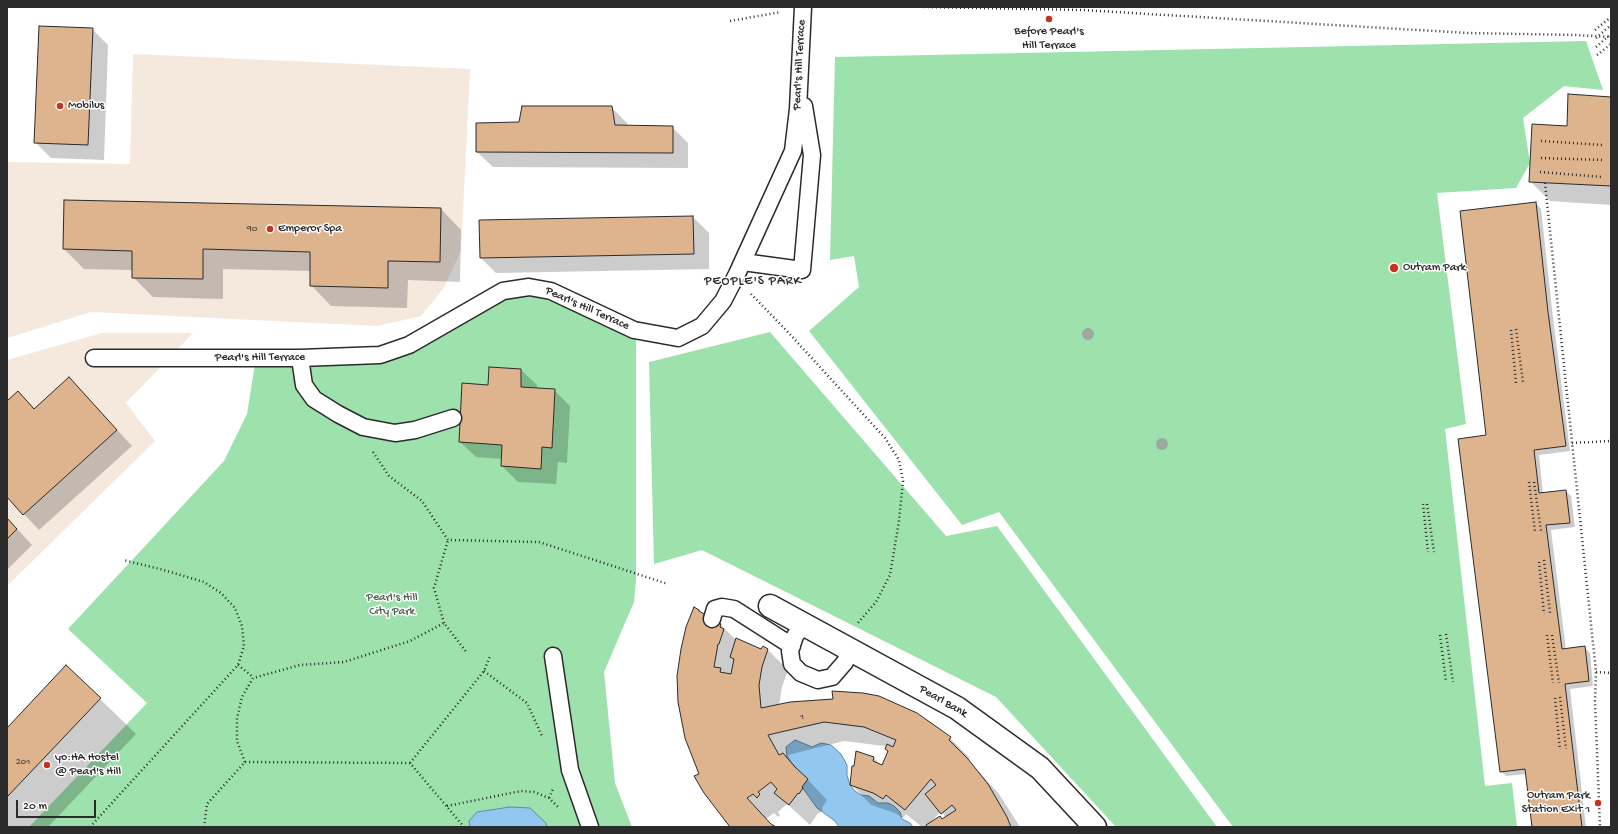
<!DOCTYPE html>
<style>
body{margin:0}
#map{position:relative;width:1618px;height:834px;overflow:hidden;background:#fff;font-family:"Gochi Hand",sans-serif}
canvas{display:block}
.frame{position:absolute;inset:0;border:8px solid #2b2b2b;pointer-events:none}
.scale{position:absolute;left:16px;top:800px;width:80px;height:18px;box-sizing:border-box;border:2px solid #2b2b2b;border-top:0;padding-left:5px;font-size:12px;line-height:14px;white-space:nowrap;color:#2b2b2b;-webkit-text-stroke:3px #fff;paint-order:stroke}
</style>
<div id="map">
<canvas width="1618" height="834"></canvas>
<div class="frame"></div>
<div class="scale">20 m</div>
</div>
<script>
const ctx = document.querySelector('canvas').getContext('2d');
ctx.lineJoin = 'round';
function fill(path, color) { ctx.fillStyle = color; ctx.fill(path, 'evenodd'); }
const shape = rows => new Path2D(rows.map(r => 'M' + r).join(''));
function strokePath(path, color, width, dash) { ctx.strokeStyle = color; ctx.lineWidth = width; ctx.lineCap = dash ? 'butt' : 'round'; ctx.setLineDash(dash || []); ctx.stroke(path); }
function drawText(font, color, halo, rows, align = 'center') {
  ctx.font = font + ' "Gochi Hand",sans-serif'; ctx.lineWidth = 3; ctx.setLineDash([]); ctx.textBaseline = 'middle'; ctx.strokeStyle = halo; ctx.fillStyle = color; for (const [text, x, y, turn = 0] of rows) {
    ctx.save(); ctx.translate(x, y); ctx.rotate((+turn || 0) * Math.PI / 180); ctx.textAlign = isNaN(turn) ? turn : align; if (halo) ctx.strokeText(text, 0, 0); ctx.fillText(text, 0, 0); ctx.restore();
  }
}
const built = shape([
 [133,54,470,69,461,251,443,289,421,316,377,326,91,312,7,338,7,162,130,164],
 [102,333,193,333,126,403,155,441,7,586,7,360]
]);
const green = shape([
 [1586,41,1603,90,1564,86,1523,118,1530,163,1516,188,1437,193,1466,424,1445,429,1485,786,1512,783,1517,827,1233,827,999,512,962,525,809,331,859,287,854,256,830,260,835,57],
 [530,294,552,297,636,337,636,580,634,602,604,672,615,783,632,827,29,827,147,703,68,629,224,461,247,414,255,364,379,362,507,296],
 [770,332,946,536,997,526,1217,827,1116,827,996,697,702,550,654,564,649,362]
]);
const water = shape([
 [795,740,812,747,821,743,831,745,841,754,847,765,847,775,850,785,855,791,861,795,869,796,878,803,888,803,894,806,900,812,902,819,910,823,913,827,839,827,835,821,817,808,802,787,795,767,787,758,786,747,795,740],
 [510,807,530,808,546,823,547,827,470,827,469,821,477,812,510,807]
]);
const shadow = shape([
 [92,29,108,45,104,160,51,158,35,142],
 [1611,98,1611,205,1550,201,1530,181,1568,127],
 [611,107,627,123,628,126,672,127,688,143,688,168,493,167,477,152,520,123],
 [65,201,441,209,461,230,460,282,408,280,407,308,331,306,311,285,311,271,223,269,223,299,153,297,133,277,133,270,84,269,64,249],
 [1536,203,1541,209,1553,318,1570,451,1539,455,1543,494,1566,491,1571,496,1575,527,1551,530,1566,650,1584,647,1590,653,1593,686,1570,689,1586,827,1533,827,1527,774,1506,776,1501,771,1487,436],
 [693,217,709,233,709,269,496,273,481,258],
 [521,370,537,385,537,389,554,390,570,406,567,463,558,462,556,484,518,482,502,466,502,459,476,457,460,442,489,386],
 [18,392,35,409,84,394,132,446,39,530,7,496,7,402],
 [7,518,32,545,7,570],
 [699,610,704,616,721,625,736,640,762,651,768,650,788,670,782,687,779,705,950,738,970,758,968,760,999,794,1020,827,922,827,906,814,903,818,895,813,871,805,851,784,874,758,882,766,889,751,887,747,884,746,844,741,788,755,792,763,827,800,822,808,823,809,820,813,818,813,810,825,787,804,778,812,780,815,778,817,774,813,766,819,774,827,731,827,700,774],
 [941,811,946,818,943,820,931,822],
 [100,699,136,734,48,827,7,827,7,729]
]);
const building = shape([
 [39,26,93,28,88,145,34,143,39,26],
 [1568,94,1611,97,1611,186,1529,182,1532,124,1567,126,1568,94],
 [522,106,612,106,615,125,673,126,673,153,476,152,476,123,519,122,522,106],
 [64,200,441,208,440,262,388,261,388,288,310,286,310,252,203,249,203,279,132,278,132,251,63,249,64,200],
 [1536,202,1548,312,1566,446,1534,450,1539,493,1566,490,1570,523,1546,525,1562,649,1585,646,1589,681,1565,684,1582,827,1532,827,1525,769,1500,772,1458,439,1486,435,1460,211,1536,202],
 [693,216,694,254,480,258,479,220,693,216],
 [489,367,521,369,521,387,555,389,552,448,542,447,541,469,501,466,502,445,459,442,462,383,488,385,489,367],
 [69,377,117,430,23,515,7,497,7,401,18,391,34,409,69,377],
 [7,518,17,529,7,539,7,518],
 [694,607,699,610,699,611,721,624,720,627,724,629,719,644,718,644,714,667,721,668,720,672,731,674,734,659,730,657,736,638,761,649,763,646,768,649,762,667,759,685,761,708,790,702,833,699,832,691,863,693,879,696,917,713,951,737,949,740,968,759,988,784,1007,817,1011,827,927,827,926,825,940,816,942,819,956,810,952,805,941,814,925,794,936,785,931,779,905,810,886,795,883,799,873,793,850,785,852,766,854,766,856,751,874,757,873,761,882,765,888,751,885,749,887,744,893,747,896,740,864,727,824,722,768,735,779,755,783,753,795,767,808,779,802,787,803,788,799,794,798,793,789,805,774,793,777,789,771,782,758,792,760,794,757,798,753,794,747,798,771,824,776,827,730,827,704,793,694,776,699,774,685,738,678,702,677,676,681,649,686,627,694,607],
 [66,665,101,698,7,797,7,728,66,665]
]);
const path = shape([
 [924,7,1082,10,1468,33,1576,35,1611,37],
 [730,21,781,12],
 [1595,30,1611,17],
 [1596,38,1611,25],
 [1596,47,1611,34],
 [1597,55,1611,44],
 [1541,141,1603,145],
 [1541,158,1603,160],
 [1540,172,1602,177],
 [1545,183,1596,672,1595,701,1600,827],
 [751,294,786,330,885,438,899,460,903,481,899,521,890,575,876,602,857,624],
 [1516,329,1523,382],
 [1511,330,1516,383],
 [1572,443,1611,441],
 [373,452,389,476,422,501,448,540,539,542,668,584],
 [1529,482,1535,532],
 [1534,482,1541,531],
 [1423,504,1428,552],
 [1427,504,1434,552],
 [1544,560,1550,613],
 [1539,562,1544,614],
 [444,623,434,588,448,540],
 [1446,634,1453,682],
 [1440,635,1446,682],
 [1547,635,1553,683],
 [1552,635,1559,683],
 [238,665,253,677],
 [484,671,527,703,542,736],
 [1596,672,1611,673],
 [1560,697,1566,749],
 [1555,698,1560,750],
 [245,762,237,741,237,718,242,697,253,678,300,665,344,662,410,641,444,623,467,653],
 [410,763,484,671,490,656],
 [549,798,553,789],
 [447,806,521,791,534,792,549,798,559,808],
 [90,827,238,665,244,646,242,626,235,608,221,593,204,582,160,569,123,560],
 [204,827,207,804,245,762,410,763,464,827]
]);
const lane = shape([
 [743,262,802,270,812,155,804,106],
 [94,358,300,358,380,355,409,345,503,291,529,287,551,291,634,330,678,338,702,326,723,301,737,274,793,151,798,109,803,7],
 [300,358,304,385,314,399,338,414,363,427,395,433,415,430,453,418],
 [712,619,715,609,722,607,734,609,792,646],
 [803,624,795,636,790,651,792,664,801,673,818,680,832,677,845,662,850,650],
 [553,656,570,770,590,827]
]);
const street = shape([
 [770,606,957,708,1040,768,1095,827]
]);
const trees = [
 [1088,334],
 [1162,444]
];
const markers = [
 [1049,19,4,"#c8321e"],
 [60,106,4,"#c8321e"],
 [270,229,4,"#c8321e"],
 [1394,268,5,"#c8321e"],
 [47,765,4,"#c8321e"],
 [1598,803,4,"#c8321e"]
];
const numberNames = [
 ["90",252,229],
 ["1",802,717],
 ["201",23,762]
];
const poiNames = [
 ["Before Pearl's",1049,32,"center"],
 ["Hill Terrace",1049,46,"center"],
 ["Mobilus",68,106],
 ["Emperor Spa",278,229],
 ["Outram Park",1403,268],
 ["yo:HA Hostel",55,758],
 ["@ Pearl's Hill",55,772],
 ["Outram Park",1590,796,"right"],
 ["Station Exit 1",1590,810,"right"]
];
const streetNames = [
 ["Pearl's Hill Terrace",800,65,-87],
 ["Pearl's Hill Terrace",587,309,24],
 ["Pearl's Hill Terrace",260,358],
 ["Pearl Bank",943,702,30]
];
const parkNames = [
 ["Pearl's Hill",392,598],
 ["City Park",392,612]
];
const neighbourhoodNames = [
 ["PEOPLE'S PARK",753,282]
];
fill(built, '#f5e8dd');
fill(green, '#9de1ac');
fill(water, '#92c7ef');
strokePath(water, '#6989a1', 1);
fill(shadow, '#0003');
fill(building, '#deb48e');
strokePath(building, '#2b2b2b', 1);
strokePath(lane, '#2b2b2b', 19);
strokePath(street, '#2b2b2b', 25);
strokePath(path, '#2b2b2b', 2.5, [1, 3]);
strokePath(lane, '#fff', 16);
strokePath(street, '#fff', 22);
ctx.fillStyle = '#9da9a0';
for (const [x, y] of trees) { ctx.beginPath(); ctx.arc(x, y, 6, 0, 2 * Math.PI); ctx.fill(); }
for (const [x, y, r, color] of markers) { const dot = new Path2D(); dot.arc(x, y, r, 0, 2 * Math.PI); ctx.fillStyle = color; ctx.fill(dot); strokePath(dot, '#fff', 1.5); }
drawText('10px', '#584d44', null, numberNames);
drawText('12px', '#2b2b2b', '#fff', poiNames, 'left');
drawText('12px', '#2b2b2b', '#fff', streetNames);
drawText('12px', '#4d6252', '#fff', parkNames);
ctx.letterSpacing = '1px';
drawText('13px', '#2b2b2b', '#fff', neighbourhoodNames);
ctx.letterSpacing = '0px';
</script>
